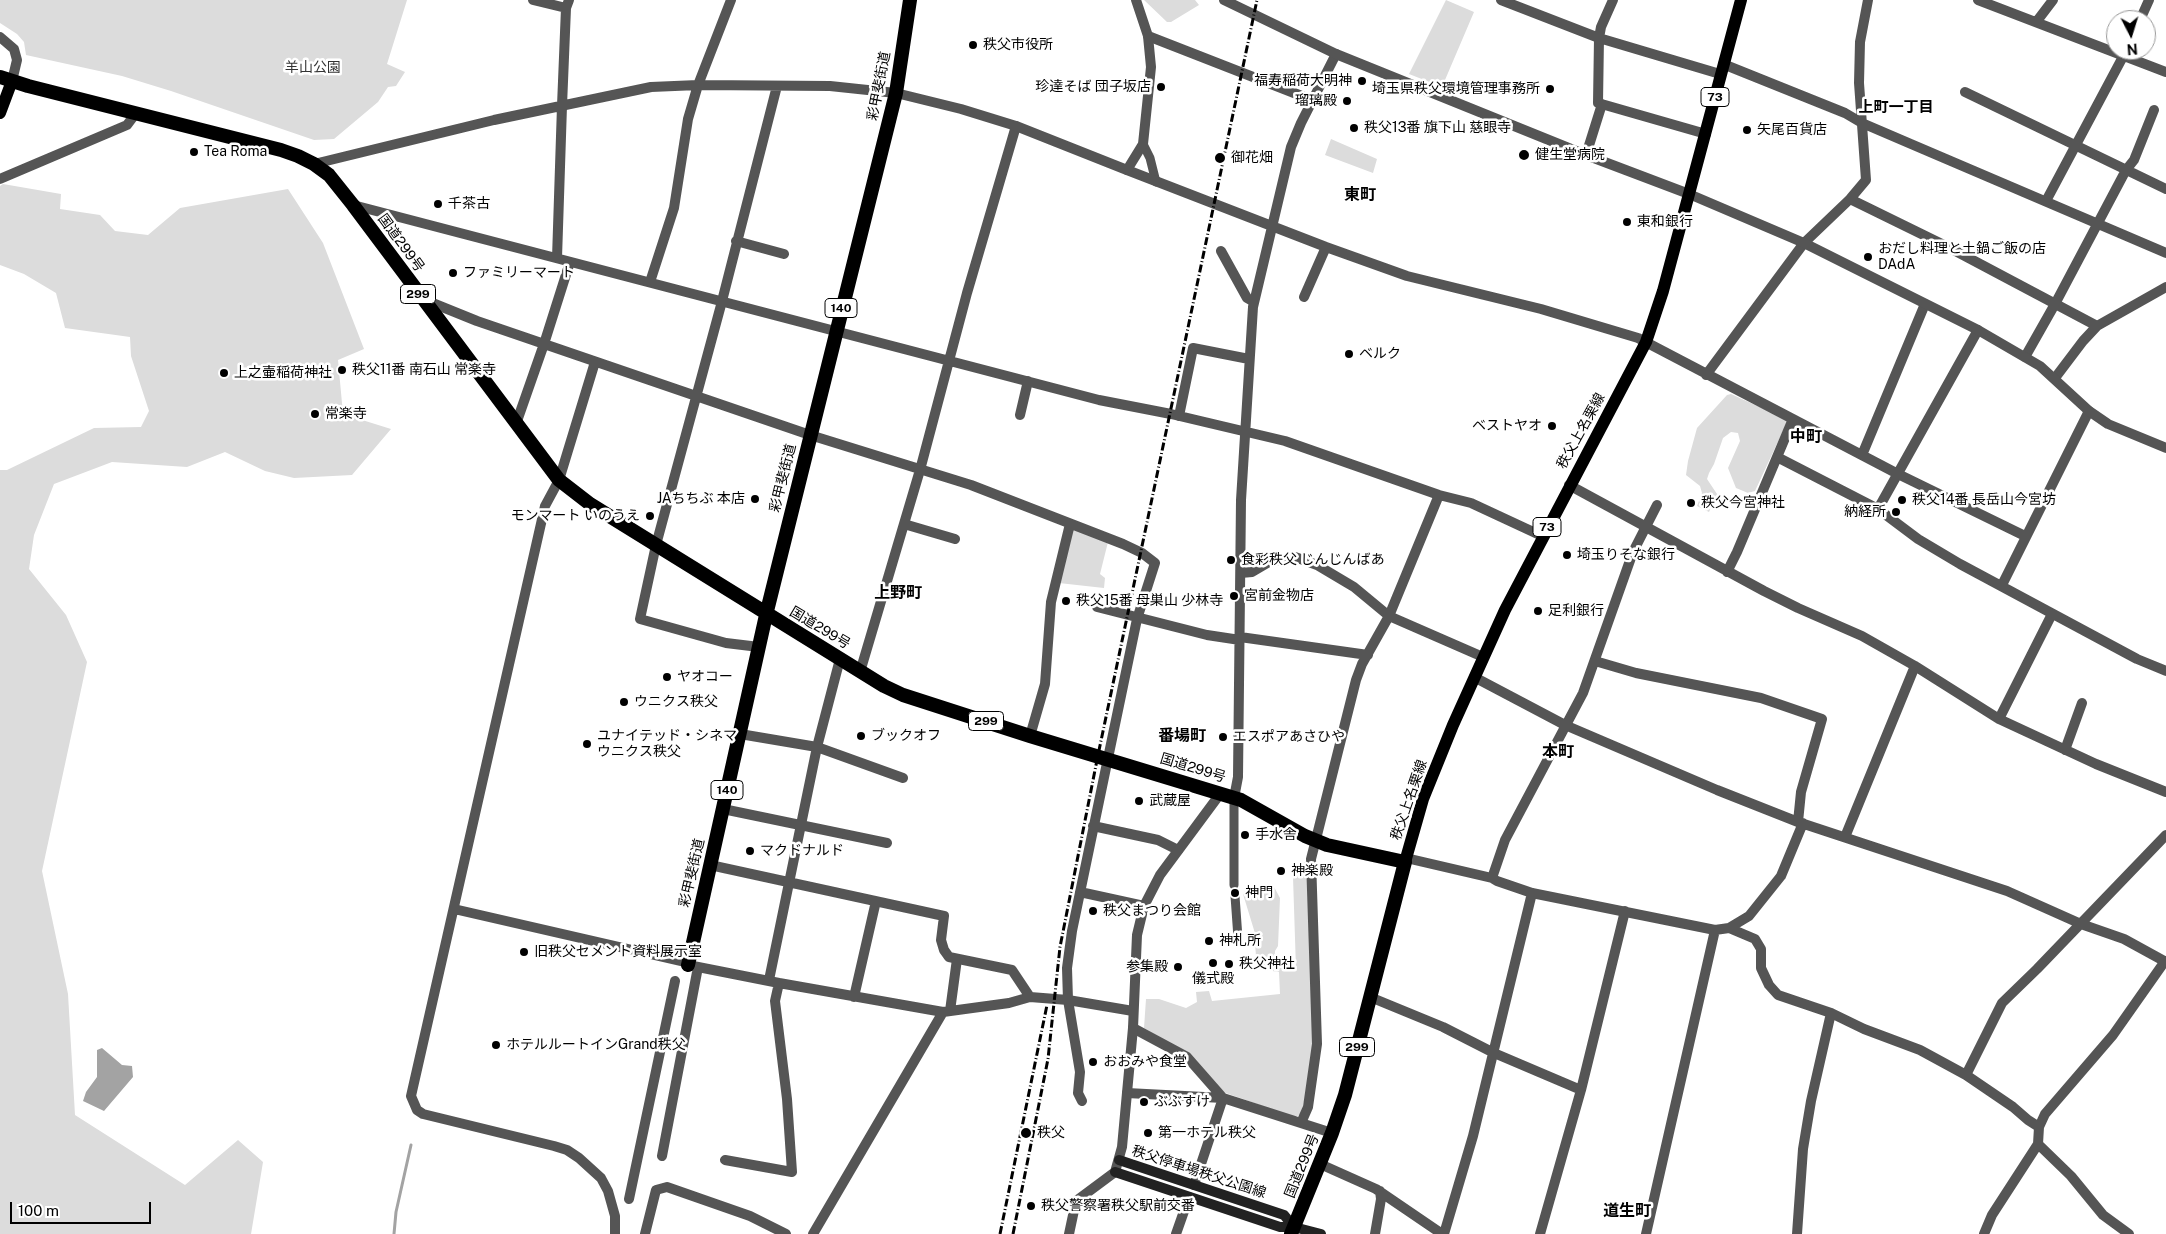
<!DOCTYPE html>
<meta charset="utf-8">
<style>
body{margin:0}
#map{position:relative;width:2166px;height:1234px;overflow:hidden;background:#fff;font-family:"Public Sans",sans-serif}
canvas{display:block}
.north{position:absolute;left:2106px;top:10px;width:50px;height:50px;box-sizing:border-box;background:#fff;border:1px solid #999;border-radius:50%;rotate:175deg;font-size:14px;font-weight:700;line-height:20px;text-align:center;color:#000}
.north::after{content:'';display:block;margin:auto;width:18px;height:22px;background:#000;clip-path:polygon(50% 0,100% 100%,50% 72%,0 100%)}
.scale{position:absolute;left:10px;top:1202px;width:141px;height:22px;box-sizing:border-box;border:2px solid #000;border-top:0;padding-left:6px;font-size:15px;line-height:18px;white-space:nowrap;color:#000;-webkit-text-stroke:4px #fff;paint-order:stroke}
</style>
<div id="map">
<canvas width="2166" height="1234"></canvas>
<div class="north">N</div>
<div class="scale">100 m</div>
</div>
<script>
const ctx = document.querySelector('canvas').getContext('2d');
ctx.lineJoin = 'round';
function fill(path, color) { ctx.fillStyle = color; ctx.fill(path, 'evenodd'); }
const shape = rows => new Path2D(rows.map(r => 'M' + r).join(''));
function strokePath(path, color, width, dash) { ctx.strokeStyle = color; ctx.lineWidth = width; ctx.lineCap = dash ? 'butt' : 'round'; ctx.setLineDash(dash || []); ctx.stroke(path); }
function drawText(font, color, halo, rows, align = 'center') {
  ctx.font = font + ' "Public Sans","Noto Sans JP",sans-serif'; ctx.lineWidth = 5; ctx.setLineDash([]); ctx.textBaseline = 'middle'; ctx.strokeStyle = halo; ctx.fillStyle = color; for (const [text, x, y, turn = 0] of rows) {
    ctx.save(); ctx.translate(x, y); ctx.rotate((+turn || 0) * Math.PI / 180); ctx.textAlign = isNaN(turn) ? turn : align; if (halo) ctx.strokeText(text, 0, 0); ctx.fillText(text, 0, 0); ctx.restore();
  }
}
const green = shape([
 [0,0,407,0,387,64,405,72,396,86,388,87,378,102,334,139,314,140,171,91,122,76,26,55,24,42,17,34,0,23],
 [1144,0,1195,0,1199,5,1171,22,1167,22],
 [1446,0,1474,12,1442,87,1409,74],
 [1331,139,1377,159,1373,173,1325,155],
 [3,184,61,194,60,209,100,215,115,231,148,235,180,208,288,189,323,243,364,349,338,360,343,414,391,429,352,475,294,478,265,471,225,452,187,467,112,462,54,484,34,535,29,569,66,615,87,662,42,871,68,994,75,1115,185,1185,238,1140,263,1162,251,1234,0,1234,0,470,7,470,94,428,141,427,149,411,131,356,130,337,65,328,56,293,24,274,0,265,0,186],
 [1731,394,1788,420,1755,491,1748,493,1736,488,1728,468,1740,441,1738,433,1731,432,1723,438,1714,464,1709,473,1707,479,1717,494,1709,512,1697,506,1702,493,1700,486,1686,475,1688,461,1697,428,1727,395],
 [1073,529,1108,542,1100,574,1105,578,1104,588,1059,583],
 [1307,861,1313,1041,1307,1092,1300,1115,1294,1117,1220,1091,1190,1055,1144,1028,1146,999,1159,999,1186,1008,1197,1002,1196,992,1209,991,1212,1001,1280,994,1279,972,1259,969,1256,956,1254,930,1243,894,1246,888,1273,885,1280,898,1278,946,1275,951,1274,966,1296,969,1293,877,1299,862,1303,863]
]);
const water = shape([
 [102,1048,122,1065,132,1066,133,1077,104,1111,83,1101,86,1092,97,1077,97,1050]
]);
const stream = shape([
 [394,1234,396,1212,411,1145]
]);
const pedestrian = shape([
 [1143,144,1150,158,1156,182],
 [1234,798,1234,885],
 [1235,896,1238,938]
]);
const minor = shape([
 [533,0,566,8],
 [1501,0,1599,38,1720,74],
 [1613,0,1601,27,1599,38,1598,103,1706,134],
 [1978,0,2166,72],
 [2140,20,2149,0],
 [2037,21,2053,0],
 [1148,36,1312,100],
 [1723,64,1845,113,1862,123,1911,144,2166,253],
 [1965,92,2166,189],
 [1586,155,1602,104],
 [314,164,494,120,651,87,698,85,830,86,896,93],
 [1127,170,1326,247,1407,276,1541,309,1638,338,1898,474,2025,536],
 [0,179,127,125,136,113],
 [1850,199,1948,247,2097,326],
 [2046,201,2126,51],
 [353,205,1099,400,1171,414,1285,441,1439,495,1471,503,1542,536],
 [736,241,784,254],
 [1221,251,1247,298,1254,302],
 [557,258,562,106,566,8,569,0],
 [650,282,674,208,688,119,698,85,731,0],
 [1304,297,1326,247],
 [425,300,477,321,810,435,971,485,1123,544,1142,553,1155,563,1137,619,1072,931,1067,968,1068,1000,1080,1072,1078,1093,1082,1101],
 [2025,357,2055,304,2126,170,2134,160,2154,110],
 [1706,375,1804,243,1850,199,1866,180,1859,83,1860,42,1868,0],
 [2055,378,2083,341,2097,326,2166,287],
 [1020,415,1028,381],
 [1179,416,1193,348,1249,359],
 [516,424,544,344,570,262],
 [1862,455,1925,304],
 [1777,457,1878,509,1918,539,1960,564,2137,659,2166,671],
 [559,480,595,362],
 [1569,485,1764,591,1798,608,1862,636,1915,666,1999,719,2096,764,2166,792],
 [1878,509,1978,330],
 [904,524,955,539],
 [1727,572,1737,552,1793,419],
 [1241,573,1252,572,1269,562,1295,557,1317,565,1354,587,1389,616,1483,657],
 [2002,585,2089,411],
 [1097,607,1207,635,1240,640],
 [1240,637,1368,655],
 [759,647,726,643,640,619,656,545,721,305,777,86],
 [1595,661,1636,673,1761,698,1822,719,1801,792,1798,822],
 [860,672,920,470,967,293,1016,126],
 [1474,677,1565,725,1717,790,1798,822,2007,891,2081,924,2124,939,2166,962],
 [1999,719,2052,614],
 [740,734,817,747,903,778],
 [1030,736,1045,684,1051,602,1070,524],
 [2065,750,2082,703],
 [1234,798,1238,777,1241,500,1253,307,1291,147,1301,123,1336,54],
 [723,809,887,843],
 [1093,826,1158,840,1178,850],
 [1845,837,1915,666],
 [1406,858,1492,878,1497,881,1532,893,1715,930,1729,928,1749,916,1781,876,1803,823],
 [710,865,944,916,941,940,944,950,949,957,1012,970,1030,997],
 [1492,878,1505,840,1583,693,1633,552,1657,505],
 [1080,892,1144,906],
 [1729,928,1755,939,1761,949,1761,968,1769,985,1778,995,1831,1013,1864,1029,1920,1050,1966,1075,2013,1107,2028,1120,2039,1127],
 [688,965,779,983,943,1012,1009,1003,1030,997,1068,1000,1133,1011],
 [769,980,817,747,840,659],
 [854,997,876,901],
 [1370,997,1443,1027,1494,1053,1581,1090],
 [950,1011,957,959],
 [1133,1028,1187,1057,1223,1098],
 [1966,1075,2002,1003,2037,969,2166,835],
 [1127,1093,1223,1098,1332,1133],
 [1301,1123,1308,1107,1317,1044,1311,859,1356,680,1362,664,1389,616,1439,495],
 [662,1156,698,967],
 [725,1160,792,1172,787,1099,775,1001,779,983],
 [1320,1164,1376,1189,1442,1234],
 [1194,1185,1223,1098],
 [629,1199,675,981],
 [645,1234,656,1190,667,1187,750,1216,786,1234],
 [813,1234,943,1012],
 [1176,1234,1189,1197],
 [1375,1234,1381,1199,1380,1191],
 [1444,1234,1473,1136,1532,893],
 [1540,1234,1581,1090,1625,911],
 [1646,1234,1715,930],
 [1797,1234,1803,1149,1811,1101,1831,1013],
 [1984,1234,1992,1215,2038,1144],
 [2129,1234,2103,1215,2071,1176,2038,1144,2039,1127,2045,1114,2113,1035,2165,961]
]);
const tertiary = shape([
 [1224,0,1336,54,1586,155,1689,194,1804,243,1978,330,2040,366,2089,411,2108,424,2166,448],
 [0,37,14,49,17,60,12,81],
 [896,93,961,109,1016,126,1127,170,1143,144,1151,67,1148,36,1136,0],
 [559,480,545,506,411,1096,417,1110,423,1114,554,1146,567,1150,579,1158,601,1178,608,1191,615,1216,615,1234],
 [454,909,689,963],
 [1069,1234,1076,1201,1115,1172,1122,1147,1133,1028,1137,935,1144,906,1160,875,1220,794]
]);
const secondary = shape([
 [1119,1160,1284,1215,1294,1227],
 [1115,1172,1280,1227,1294,1227,1321,1234]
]);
const primary = shape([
 [0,113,12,81],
 [1405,862,1423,799,1453,725,1505,610,1646,342,1663,291,1741,0]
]);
const trunk = shape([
 [0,77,28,86,281,150,298,156,314,164,329,175,353,205,559,480,590,504,884,686,903,695,1030,736,1241,800,1305,836,1327,845,1405,862,1345,1095,1332,1133,1291,1234],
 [688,965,766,615,896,93,910,0]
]);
const rail = shape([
 [1000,1234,1047,1005],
 [1013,1234,1048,1059,1060,947,1098,755,1257,0]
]);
const markers = [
 [973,45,5,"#000"],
 [1362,81,5,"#000"],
 [1161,87,5,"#000"],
 [1550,89,5,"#000"],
 [1347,101,5,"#000"],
 [1354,128,5,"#000"],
 [1747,130,5,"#000"],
 [194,152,5,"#000"],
 [1524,155,6,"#000"],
 [1220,158,6,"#000"],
 [438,204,5,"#000"],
 [1627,222,5,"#000"],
 [1868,257,5,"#000"],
 [453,273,5,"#000"],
 [1349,354,5,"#000"],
 [342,370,5,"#000"],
 [224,373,5,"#000"],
 [315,414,5,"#000"],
 [1552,426,5,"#000"],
 [755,499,5,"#000"],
 [1902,500,5,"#000"],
 [1691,503,5,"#000"],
 [1896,512,5,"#000"],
 [650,516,5,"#000"],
 [1567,555,5,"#000"],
 [1231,560,5,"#000"],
 [1234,596,5,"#000"],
 [1066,601,5,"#000"],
 [1538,611,5,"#000"],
 [667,677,5,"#000"],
 [624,702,5,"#000"],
 [861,736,5,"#000"],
 [1223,737,5,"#000"],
 [587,744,5,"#000"],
 [1139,801,5,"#000"],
 [1245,835,5,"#000"],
 [750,851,5,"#000"],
 [1281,871,5,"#000"],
 [1235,893,5,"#000"],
 [1093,911,5,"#000"],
 [1209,941,5,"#000"],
 [524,952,5,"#000"],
 [1213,963,5,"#000"],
 [1229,964,5,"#000"],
 [1178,967,5,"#000"],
 [496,1045,5,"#000"],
 [1093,1062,5,"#000"],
 [1144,1102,5,"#000"],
 [1026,1133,6,"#000"],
 [1148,1133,5,"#000"],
 [1031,1206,5,"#000"]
];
const shields = [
 [1715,97,28],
 [418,294,35],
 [841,308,32],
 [1547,527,28],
 [986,721,35],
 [727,790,32],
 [1357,1047,35]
];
const shieldNames = [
 ["73",1715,97],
 ["299",418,294],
 ["140",841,308],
 ["73",1547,527],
 ["299",986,721],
 ["140",727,790],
 ["299",1357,1047]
];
const poiNames = [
 ["秩父市役所",983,45],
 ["福寿稲荷大明神",1352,81,"right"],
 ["珍達そば 団子坂店",1151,87,"right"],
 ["埼玉県秩父環境管理事務所",1540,89,"right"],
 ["瑠璃殿",1337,101,"right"],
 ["秩父13番 旗下山 慈眼寺",1364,128],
 ["矢尾百貨店",1757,130],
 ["Tea Roma",204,152],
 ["健生堂病院",1535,155],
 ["御花畑",1231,158],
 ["千茶古",448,204],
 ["東和銀行",1637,222],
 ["おだし料理と土鍋ご飯の店",1878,249],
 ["DAdA",1878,265],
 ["ファミリーマート",463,273],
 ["ベルク",1359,354],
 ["秩父11番 南石山 常楽寺",352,370],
 ["上之壷稲荷神社",234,373],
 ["常楽寺",325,414],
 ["ベストヤオ",1542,426,"right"],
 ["JAちちぶ 本店",745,499,"right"],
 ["秩父14番 長岳山今宮坊",1912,500],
 ["秩父今宮神社",1701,503],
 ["納経所",1886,512,"right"],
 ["モンマート いのうえ",640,516,"right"],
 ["埼玉りそな銀行",1577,555],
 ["食彩秩父 じんじんばあ",1241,560],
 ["宮前金物店",1244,596],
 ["秩父15番 母巣山 少林寺",1076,601],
 ["足利銀行",1548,611],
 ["ヤオコー",677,677],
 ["ウニクス秩父",634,702],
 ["ユナイテッド・シネマ",597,736],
 ["ウニクス秩父",597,752],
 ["ブックオフ",871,736],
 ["エスポアあさひや",1233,737],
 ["武蔵屋",1149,801],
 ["手水舎",1255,835],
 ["マクドナルド",760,851],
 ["神楽殿",1291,871],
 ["神門",1245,893],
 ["秩父まつり会館",1103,911],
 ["神札所",1219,941],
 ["旧秩父セメント資料展示室",534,952],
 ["秩父神社",1239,964],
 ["参集殿",1168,967,"right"],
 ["儀式殿",1213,979,"center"],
 ["ホテルルートインGrand秩父",506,1045],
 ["おおみや食堂",1103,1062],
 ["ぶぶすけ",1154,1102],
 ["秩父",1037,1133],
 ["第一ホテル秩父",1158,1133],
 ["秩父警察署秩父駅前交番",1041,1206]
];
const parkNames = [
 ["羊山公園",313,68]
];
const streetNames = [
 ["彩甲斐街道",879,86,-79],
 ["国道299号",401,243,54],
 ["秩父上名栗線",1581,431,-61],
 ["彩甲斐街道",783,478,-76],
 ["国道299号",820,628,31],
 ["国道299号",1193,768,17],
 ["秩父上名栗線",1409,800,-71],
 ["彩甲斐街道",692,873,-77],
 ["国道299号",1302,1166,-68],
 ["秩父停車場秩父公園線",1199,1172,18]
];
const neighbourhoodNames = [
 ["上町一丁目",1896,107]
];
const quarterNames = [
 ["東町",1360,195],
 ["中町",1806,437],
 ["上野町",898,593],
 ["番場町",1182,736],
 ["本町",1558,752],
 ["道生町",1627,1211]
];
fill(green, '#dcdcdc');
fill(water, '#a3a3a3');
strokePath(stream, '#a3a3a3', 3);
strokePath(pedestrian, '#555', 9);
strokePath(minor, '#555', 10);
strokePath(tertiary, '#555', 10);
strokePath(secondary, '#222', 10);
strokePath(primary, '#000', 12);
strokePath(trunk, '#000', 14);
strokePath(rail, '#000', 3, [8, 2.5, 1, 2.5]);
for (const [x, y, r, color] of markers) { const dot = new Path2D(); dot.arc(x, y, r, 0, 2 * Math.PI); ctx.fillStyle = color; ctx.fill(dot); strokePath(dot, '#fff', 2); }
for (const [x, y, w] of shields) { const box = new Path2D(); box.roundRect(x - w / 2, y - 9.5, w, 19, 4); ctx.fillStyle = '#fff'; ctx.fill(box); strokePath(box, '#000', 1); }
drawText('bold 12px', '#000', null, shieldNames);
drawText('14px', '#000', '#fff', poiNames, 'left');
drawText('14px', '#333', '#fff', parkNames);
drawText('14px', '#000', '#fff', streetNames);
drawText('bold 15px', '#000', '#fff', neighbourhoodNames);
drawText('bold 16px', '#000', '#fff', quarterNames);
</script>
